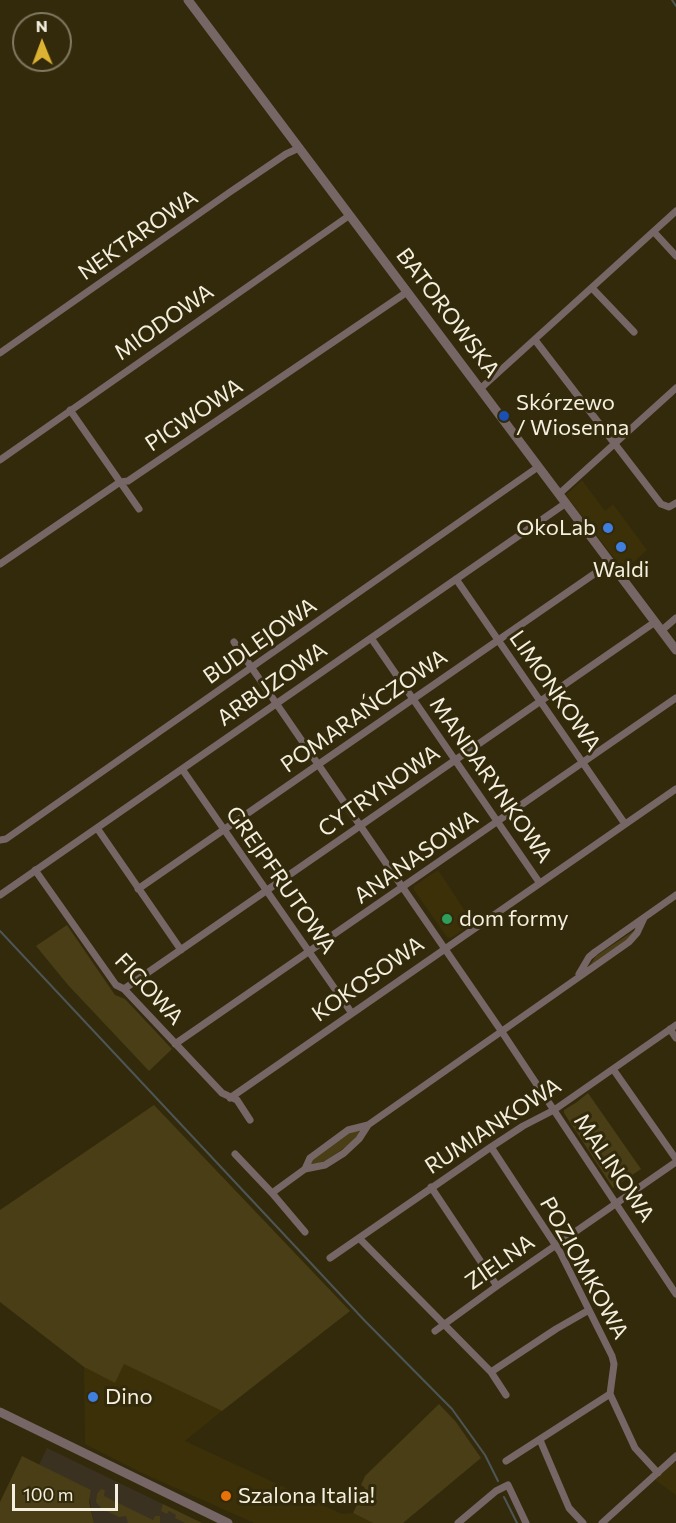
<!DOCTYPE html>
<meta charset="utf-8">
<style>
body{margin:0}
#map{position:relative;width:676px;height:1523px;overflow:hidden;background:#332a0c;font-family:Commissioner,sans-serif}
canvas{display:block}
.north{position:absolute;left:12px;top:12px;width:60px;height:60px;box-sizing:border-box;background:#332a0c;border:2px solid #807960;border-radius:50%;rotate:359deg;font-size:16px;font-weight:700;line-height:24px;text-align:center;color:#f4efde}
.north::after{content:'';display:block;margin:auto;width:21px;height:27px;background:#dcb233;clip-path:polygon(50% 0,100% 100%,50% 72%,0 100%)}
.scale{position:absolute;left:12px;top:1484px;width:106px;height:27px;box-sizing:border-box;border:3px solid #f4efde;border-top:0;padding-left:8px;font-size:18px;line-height:21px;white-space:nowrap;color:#f4efde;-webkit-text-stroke:4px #332a0c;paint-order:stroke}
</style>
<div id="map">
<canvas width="676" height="1523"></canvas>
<div class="north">N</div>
<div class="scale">100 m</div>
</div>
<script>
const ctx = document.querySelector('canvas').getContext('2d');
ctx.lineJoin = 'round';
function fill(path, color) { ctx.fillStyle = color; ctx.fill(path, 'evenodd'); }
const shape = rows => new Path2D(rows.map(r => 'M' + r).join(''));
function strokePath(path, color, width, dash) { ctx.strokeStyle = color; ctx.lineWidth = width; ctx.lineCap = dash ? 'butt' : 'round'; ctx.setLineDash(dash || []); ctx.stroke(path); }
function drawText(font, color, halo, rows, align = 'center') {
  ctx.font = font + ' Commissioner,sans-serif'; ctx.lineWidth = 6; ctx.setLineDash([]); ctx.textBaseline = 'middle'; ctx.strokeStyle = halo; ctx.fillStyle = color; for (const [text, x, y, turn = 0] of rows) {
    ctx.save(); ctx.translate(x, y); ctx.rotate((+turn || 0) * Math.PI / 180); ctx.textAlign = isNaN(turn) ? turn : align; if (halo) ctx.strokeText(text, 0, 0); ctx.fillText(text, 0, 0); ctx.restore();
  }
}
const built = shape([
 [582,480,605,511,613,504,647,550,624,571,566,495],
 [438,870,473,923,451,938,447,937,414,890,414,886],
 [124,1363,222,1411,185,1441,342,1514,353,1513,373,1523,254,1523,142,1473,85,1444,84,1367,115,1382],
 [674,1462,676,1464,676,1495,655,1480]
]);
const education = shape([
 [47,1448,202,1523,94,1523,89,1496,39,1465]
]);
const green = shape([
 [67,925,115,995,125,999,172,1049,149,1071,68,985,36,946],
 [635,930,631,937,590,965,596,956],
 [588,1093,641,1169,613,1188,564,1113,564,1110,577,1102],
 [154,1105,350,1311,222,1411,124,1364,115,1383,84,1367,0,1302,0,1210],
 [361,1130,354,1141,327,1160,311,1166,309,1163,347,1133],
 [439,1404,456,1422,481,1458,403,1523,373,1523,353,1513,365,1488,361,1485,365,1476],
 [22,1456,91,1490,89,1502,94,1523,0,1523,0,1502],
 [101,1489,105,1490,104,1496,153,1520,155,1516,160,1516,160,1523,128,1523,126,1516,119,1517,102,1509,96,1502,97,1494],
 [163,1504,202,1523,185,1523,175,1518,176,1515,169,1511,167,1514,161,1511]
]);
const stream = shape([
 [672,0,676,6],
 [0,931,365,1321,452,1409,485,1455,498,1481],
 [504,1497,517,1523]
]);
const minor = shape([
 [654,232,676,256],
 [592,288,634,332],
 [535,340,661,504,669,507,676,503],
 [0,353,230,192,286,154,299,148],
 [480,389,676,211],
 [70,410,139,509],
 [0,460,350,215],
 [559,494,676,388],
 [0,564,120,482,128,481,407,292],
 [456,579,625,824],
 [661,631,676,618],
 [371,638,539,882],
 [234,642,502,1032,676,1294],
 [182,769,351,1012],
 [97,828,181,950],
 [0,840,6,839,538,467],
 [35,870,116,985,124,989,222,1093,237,1100,250,1120],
 [138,889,610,563],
 [0,895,566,503],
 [579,974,589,957,595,952,676,895],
 [124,989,655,622],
 [670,1029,676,1038],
 [175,1044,676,698],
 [613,1069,676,1159],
 [230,1098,676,789],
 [491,1147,560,1252,612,1356,614,1364,610,1394,635,1448,658,1473],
 [235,1154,272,1193,305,1232],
 [305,1169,310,1158,348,1130,368,1125,629,942,637,933,644,918],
 [431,1187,497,1286],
 [272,1193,305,1169,325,1165,344,1153,359,1139,368,1125],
 [359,1238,491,1372,506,1395],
 [330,1258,491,1147,523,1126,554,1110,676,1025],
 [435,1331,497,1286,676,1162],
 [491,1372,556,1329,589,1310],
 [540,1440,569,1508,583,1523],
 [506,1461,610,1394],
 [458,1523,496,1491,508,1485,526,1523],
 [602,1523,676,1456]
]);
const tertiary = shape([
 [188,0,676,650],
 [0,1412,228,1523]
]);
const markers = [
 [504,416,6,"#1a4fb4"],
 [608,528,6,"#3f7fe0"],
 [621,547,6,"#3f7fe0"],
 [447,919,6,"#2e9e5b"],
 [93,1397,6,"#3f7fe0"],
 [226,1496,6,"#e8710a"]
];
const streetNames = [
 ["NEKTAROWA",138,235,-35],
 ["BATOROWSKA",448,313,53],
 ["MIODOWA",164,322,-35],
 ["PIGWOWA",194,415,-34],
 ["BUDLEJOWA",260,641,-35],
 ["ARBUZOWA",272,684,-35],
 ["LIMONKOWA",555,691,55],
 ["POMARAŃCZOWA",364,711,-35],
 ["MANDARYNKOWA",491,780,55],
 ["CYTRYNOWA",379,791,-35],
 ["ANANASOWA",416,857,-35],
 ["GREJPFRUTOWA",281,880,55],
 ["KOKOSOWA",368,979,-35],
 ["FIGOWA",149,989,47],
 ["RUMIANKOWA",493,1126,-33],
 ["MALINOWA",614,1168,56],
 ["ZIELNA",500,1262,-35],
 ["POZIOMKOWA",584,1268,61]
];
const poiNames = [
 ["Skórzewo",516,403],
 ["/ Wiosenna",516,428],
 ["OkoLab",596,528,"right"],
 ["Waldi",621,570,"center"],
 ["dom formy",459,919],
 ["Dino",105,1397],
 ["Szalona Italia!",238,1496]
];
fill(built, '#3b3008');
fill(education, '#3a3121');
fill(green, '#493e15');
strokePath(stream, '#4d5656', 2);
strokePath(minor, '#766665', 7);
strokePath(tertiary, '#766665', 9);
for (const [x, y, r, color] of markers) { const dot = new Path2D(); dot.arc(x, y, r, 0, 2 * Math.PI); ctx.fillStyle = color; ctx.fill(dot); strokePath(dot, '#332a0c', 2); }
drawText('22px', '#f4efde', '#332a0c', streetNames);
drawText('22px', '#f4efde', '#332a0c', poiNames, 'left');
</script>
